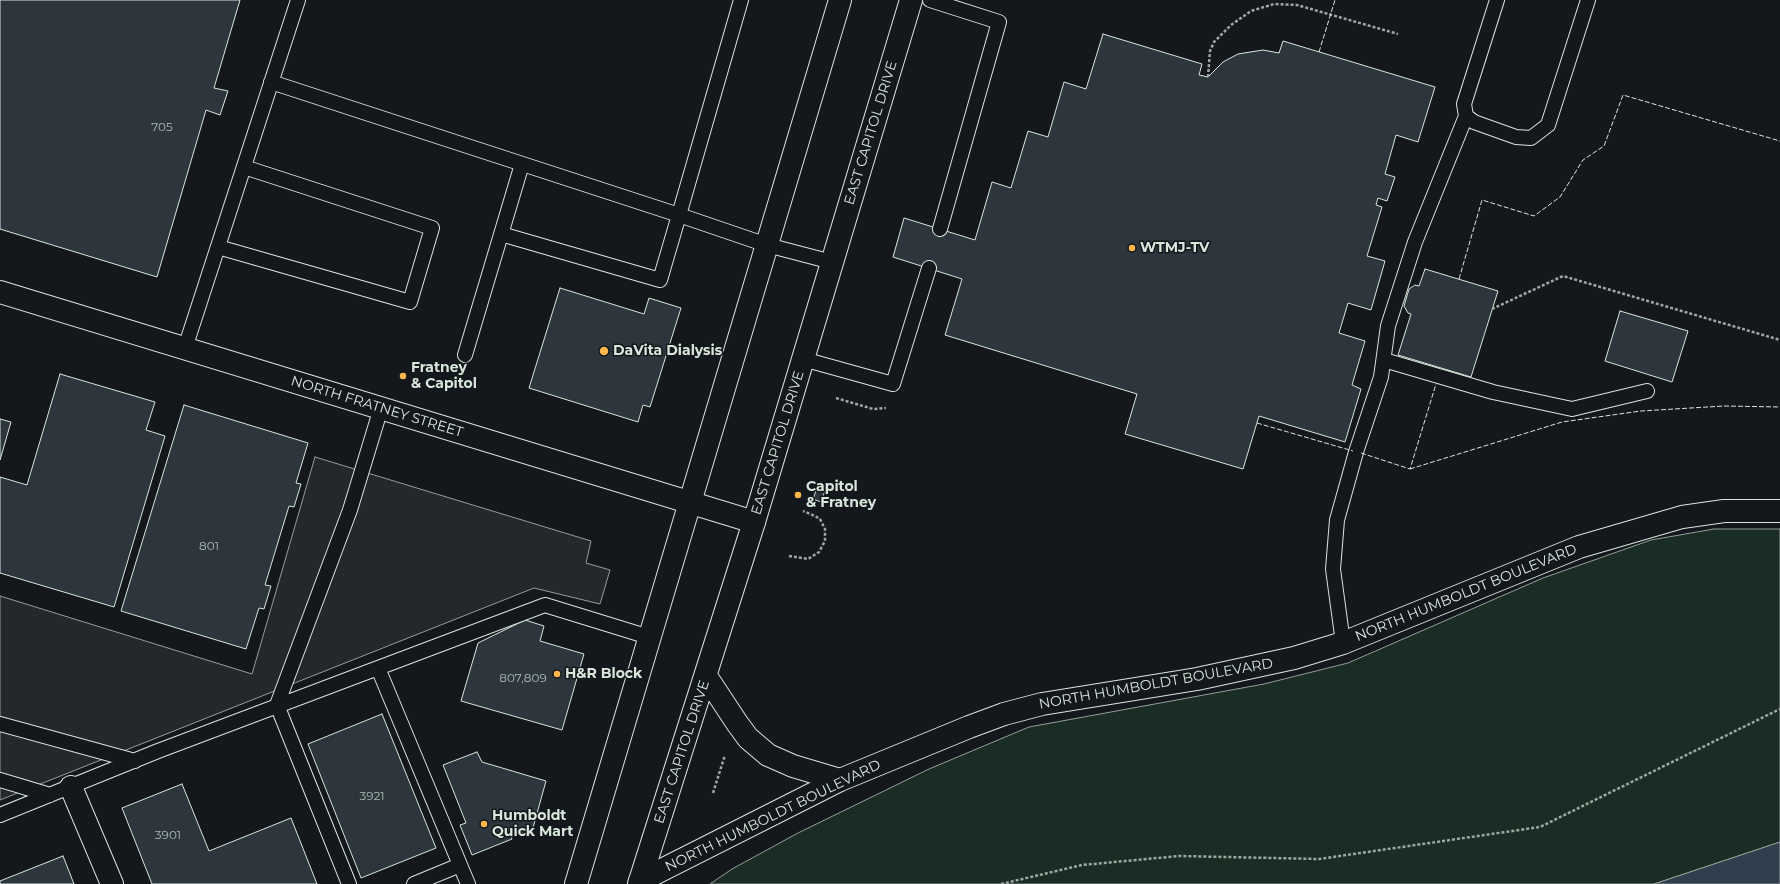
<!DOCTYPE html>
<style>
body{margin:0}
canvas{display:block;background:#14181c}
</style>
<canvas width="1780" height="884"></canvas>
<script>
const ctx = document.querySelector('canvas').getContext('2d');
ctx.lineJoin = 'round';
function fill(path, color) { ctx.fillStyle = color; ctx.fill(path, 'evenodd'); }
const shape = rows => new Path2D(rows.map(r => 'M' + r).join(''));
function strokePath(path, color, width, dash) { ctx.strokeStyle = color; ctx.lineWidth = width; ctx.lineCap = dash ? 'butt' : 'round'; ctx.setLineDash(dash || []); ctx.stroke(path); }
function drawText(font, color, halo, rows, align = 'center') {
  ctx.font = font + ' Montserrat,sans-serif'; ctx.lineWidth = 3; ctx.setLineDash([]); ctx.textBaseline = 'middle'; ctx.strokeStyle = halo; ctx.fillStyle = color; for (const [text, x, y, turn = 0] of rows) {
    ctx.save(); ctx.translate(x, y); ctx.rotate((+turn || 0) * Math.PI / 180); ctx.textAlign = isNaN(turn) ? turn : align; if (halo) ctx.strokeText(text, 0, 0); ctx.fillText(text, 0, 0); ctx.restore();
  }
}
const green = shape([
 [1714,529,1780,529,1780,842,1654,884,710,884,732,869,798,833,929,769,1029,727,1264,684,1348,663,1543,578,1651,540,1714,529]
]);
const parking = shape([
 [315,457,591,541,586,563,610,570,600,604,534,588,0,800,0,596,252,674,315,457]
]);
const water = shape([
 [1780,842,1780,884,1654,884,1780,842]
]);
const building = shape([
 [0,0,240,0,214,88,228,91,220,115,206,110,157,277,0,229,0,0],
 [1103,34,1202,64,1199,75,1208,77,1223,62,1238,54,1263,50,1279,53,1283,41,1435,87,1418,142,1396,135,1385,174,1395,177,1387,201,1378,198,1376,205,1382,207,1367,256,1385,261,1371,310,1348,303,1339,333,1365,341,1352,385,1361,389,1345,442,1259,416,1243,469,1125,434,1137,394,945,335,962,279,893,257,904,218,975,240,992,182,1011,188,1028,131,1048,137,1064,82,1086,89,1103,34],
 [1425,269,1498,291,1471,377,1398,355,1411,314,1408,313,1404,306,1409,289,1415,285,1419,286,1425,269],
 [560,288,644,314,649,298,681,308,650,407,643,405,638,422,529,388,560,288],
 [1620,311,1688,331,1672,382,1605,361,1620,311],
 [60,374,155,402,146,430,165,436,114,607,0,573,0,477,27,485,60,374],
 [184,405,308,443,296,483,301,484,294,507,289,506,265,585,271,586,264,609,259,608,246,649,121,611,184,405],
 [0,419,11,422,0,460,0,419],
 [818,485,826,488,821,502,813,499,818,485],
 [525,620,544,626,540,641,584,654,562,730,461,701,478,643,525,620],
 [382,714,436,848,361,878,308,744,382,714],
 [477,752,482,762,546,781,531,835,508,828,512,839,472,855,460,825,466,823,443,765,477,752],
 [182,784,209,851,291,818,317,884,152,884,122,808,182,784],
 [63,856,74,884,0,884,0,881,63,856]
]);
const path = shape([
 [1208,77,1210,51,1214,42,1231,25,1251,11,1274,4,1297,5,1398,34],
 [1492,309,1563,276,1780,340],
 [836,398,873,409,886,408],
 [789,556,808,559,819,552,825,541,825,529,820,519,815,516,803,511],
 [713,793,725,755],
 [1001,884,1082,865,1179,856,1319,859,1540,827,1780,709]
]);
const service = shape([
 [930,0,999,22,940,229],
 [1497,0,1464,104,1466,116,1474,122,1516,137,1531,138,1548,125,1588,0],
 [271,82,679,215,741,0],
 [501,234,660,280,679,215,767,245,832,262],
 [218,247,410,302,432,228,244,167],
 [185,348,298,0],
 [465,355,522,164],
 [803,359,893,384,929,268],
 [1384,360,1493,392,1572,409,1647,391],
 [1343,643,1333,569,1337,520,1356,452,1381,377,1388,326,1415,242,1466,116],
 [378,668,468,884],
 [0,724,135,761],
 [0,780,50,795],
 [0,815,158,751,545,605,649,637],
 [349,884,277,705,350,510,381,408],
 [414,884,460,865]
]);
const minor = shape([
 [0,292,754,522],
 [71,787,112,884],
 [640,881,840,780,969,727,1004,714,1042,704,1197,679,1294,658,1343,643,1579,547,1682,517,1724,511,1780,511]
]);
const primary = shape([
 [706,676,737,723,748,738,768,755,793,766,840,780],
 [576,884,840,0],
 [639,884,754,522,911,0]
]);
const fence = shape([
 [1319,52,1335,0],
 [1459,279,1482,200,1534,216,1560,197,1583,160,1604,146,1623,95,1780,141],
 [1257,423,1353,451],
 [1361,453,1410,469,1436,384],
 [1410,469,1562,422,1641,411,1724,406,1780,407]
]);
const markers = [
 [1132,248,4,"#ffb74d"],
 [604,351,5,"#ffb74d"],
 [403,376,4,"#ffb74d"],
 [798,495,4,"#ffb74d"],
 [557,674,4,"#ffb74d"],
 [484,824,4,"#ffb74d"]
];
const numberNames = [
 ["705",162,127],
 ["801",209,546],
 ["807,809",523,678],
 ["3921",372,796],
 ["3901",168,835]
];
const streetNames = [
 ["EAST CAPITOL DRIVE",871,133,-73],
 ["NORTH FRATNEY STREET",377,407,17],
 ["EAST CAPITOL DRIVE",778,443,-73],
 ["NORTH HUMBOLDT BOULEVARD",1466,593,-22],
 ["NORTH HUMBOLDT BOULEVARD",1156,684,-10],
 ["EAST CAPITOL DRIVE",682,752,-72],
 ["NORTH HUMBOLDT BOULEVARD",773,816,-26]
];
const poiNames = [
 ["WTMJ-TV",1140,248],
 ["DaVita Dialysis",613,351],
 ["Fratney",411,368],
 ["& Capitol",411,384],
 ["Capitol",806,487],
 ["& Fratney",806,503],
 ["H&R Block",565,674],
 ["Humboldt",492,816],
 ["Quick Mart",492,832]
];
fill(green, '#1a2d24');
strokePath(green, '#939e99', 1);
fill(parking, '#24282b');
strokePath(parking, '#939e99', 1);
fill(water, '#2f3f4d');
strokePath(water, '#939e99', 1);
fill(building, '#2c363c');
strokePath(building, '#d8e6dc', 1);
strokePath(service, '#d8e6dc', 16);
strokePath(minor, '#d8e6dc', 24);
strokePath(primary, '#d8e6dc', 24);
strokePath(path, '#9da8a2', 2.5, [3, 2]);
strokePath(service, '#14181c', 14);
strokePath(minor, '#14181c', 22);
strokePath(primary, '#14181c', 22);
strokePath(fence, '#d8e6dc', 1, [5, 2]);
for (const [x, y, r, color] of markers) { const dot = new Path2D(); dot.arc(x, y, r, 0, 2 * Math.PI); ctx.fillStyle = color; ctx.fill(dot); strokePath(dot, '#14181c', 1.5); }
drawText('12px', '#adbab4', null, numberNames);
drawText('14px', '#d8e6dc', '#14181c', streetNames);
drawText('bold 14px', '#d8e6dc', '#14181c', poiNames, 'left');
</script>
